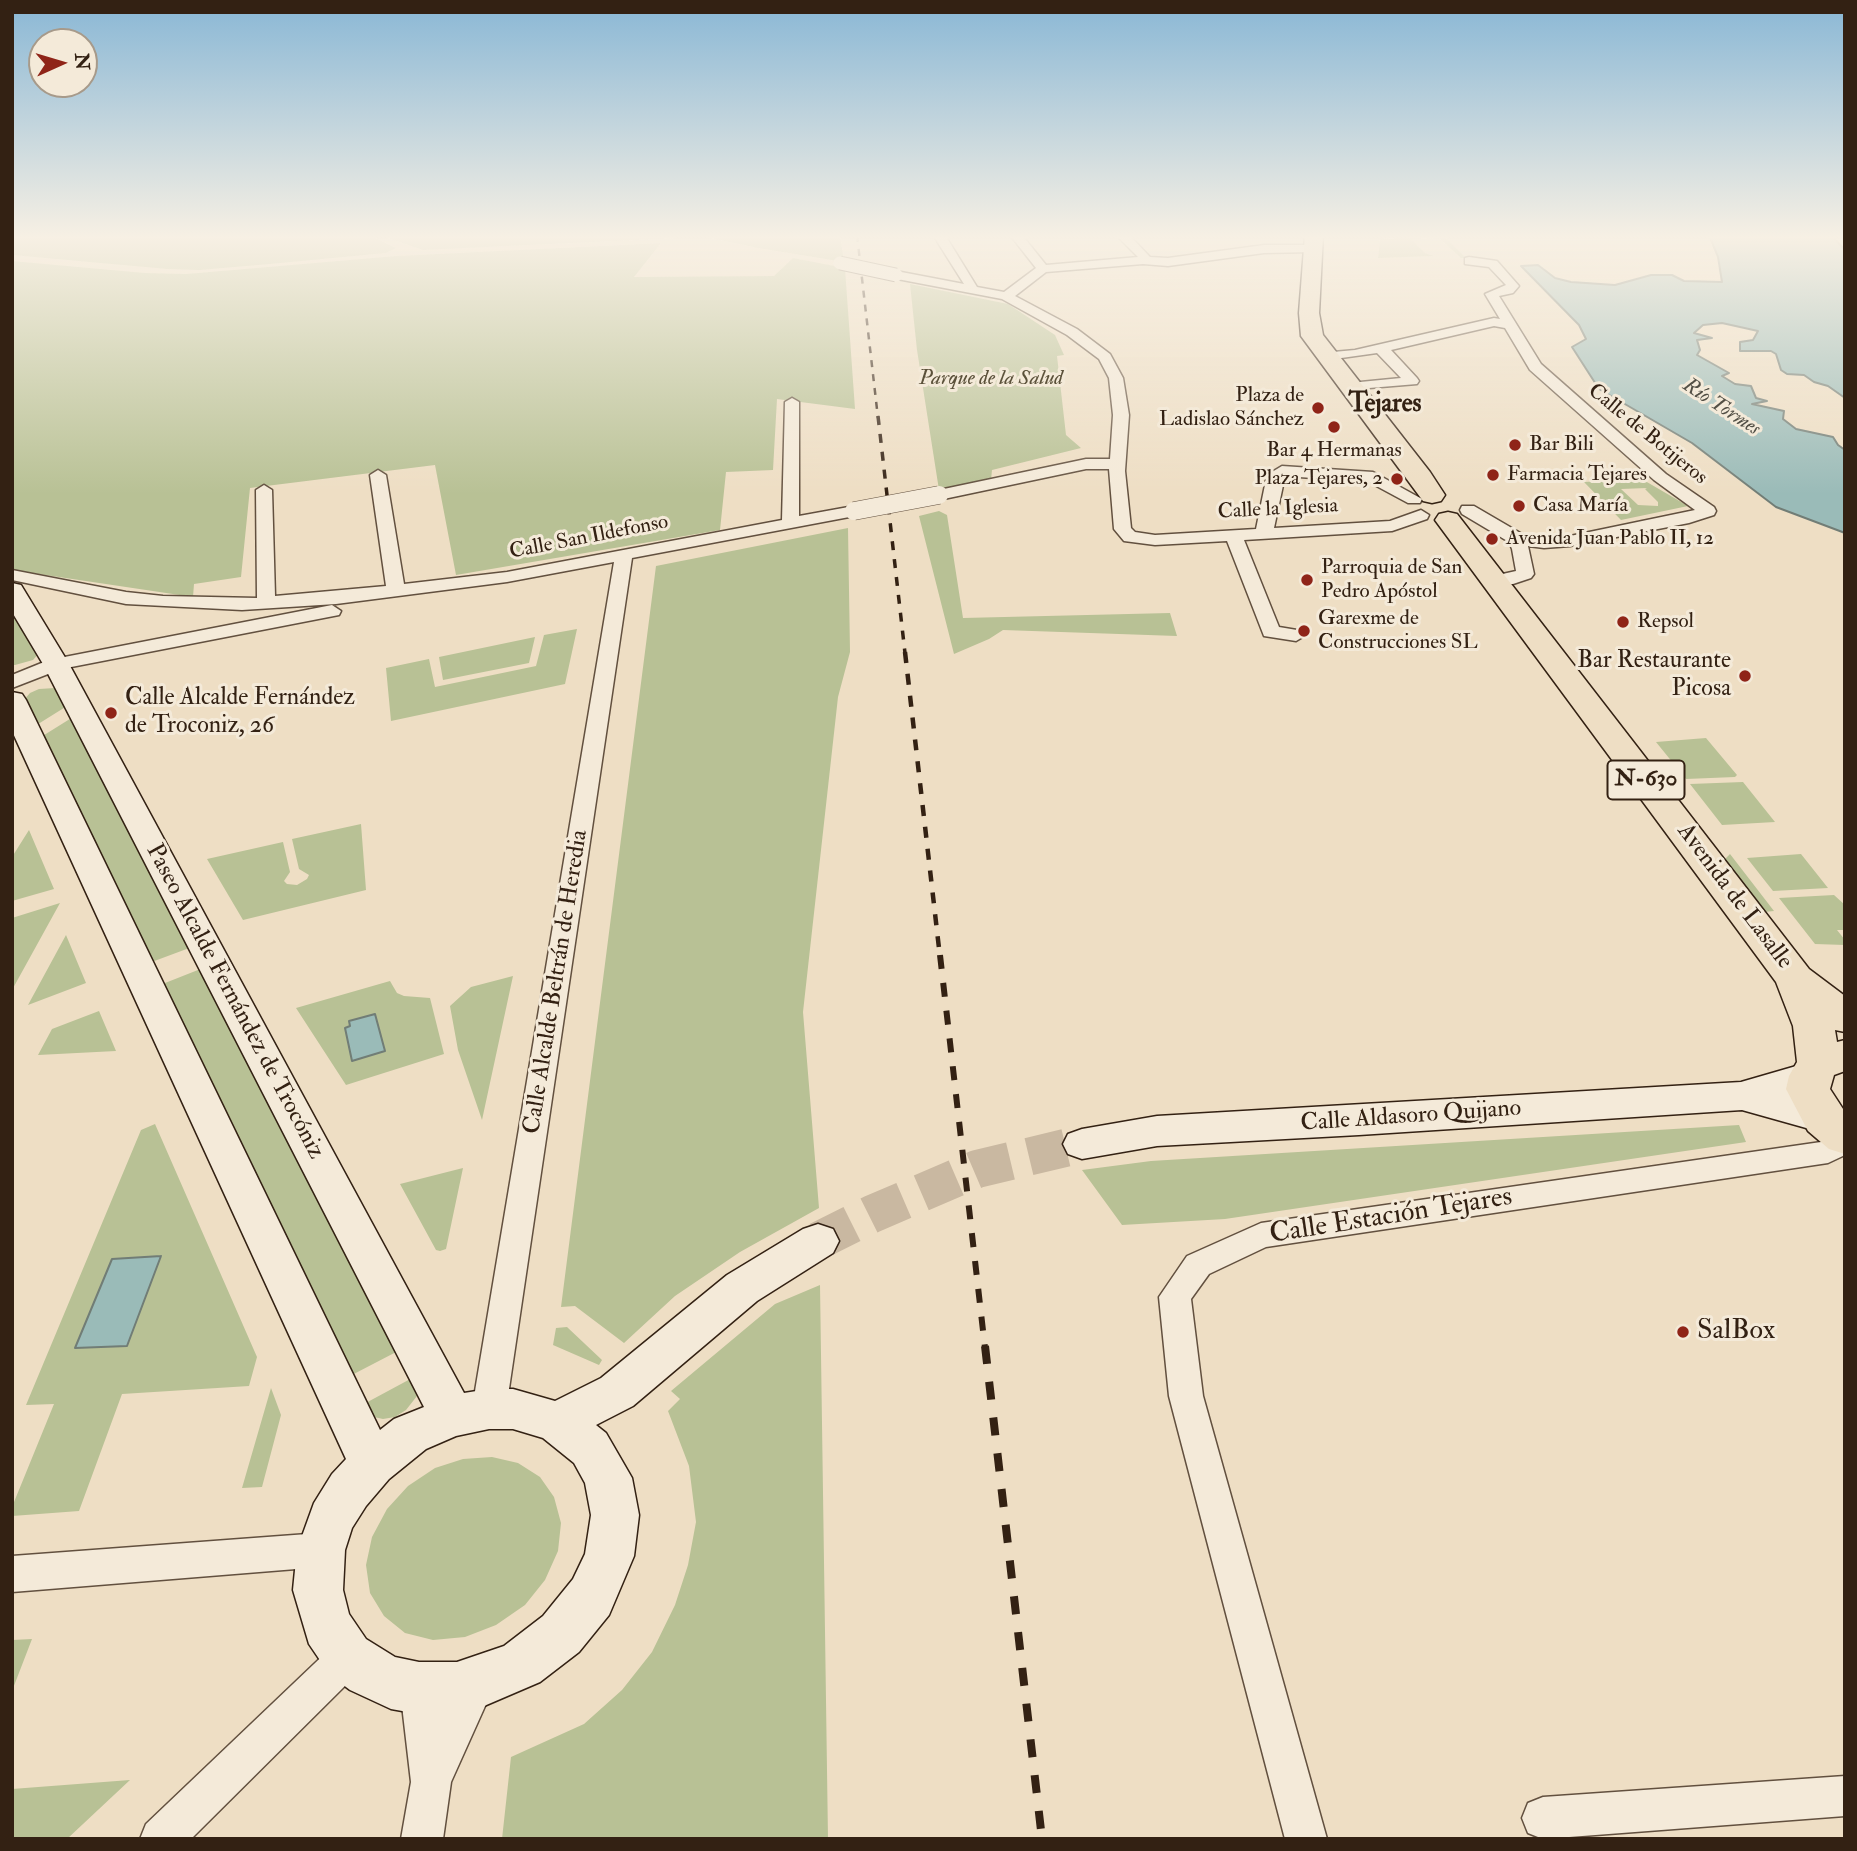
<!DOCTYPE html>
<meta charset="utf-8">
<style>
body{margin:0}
#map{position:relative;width:1857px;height:1851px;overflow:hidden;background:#eedec4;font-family:"IM FELL Double Pica",serif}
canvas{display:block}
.frame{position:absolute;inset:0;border:14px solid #332113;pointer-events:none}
.north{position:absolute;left:28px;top:28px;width:70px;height:70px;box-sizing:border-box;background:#f4ead9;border:2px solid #a79a8a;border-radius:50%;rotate:86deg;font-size:19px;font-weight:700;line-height:28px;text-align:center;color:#332113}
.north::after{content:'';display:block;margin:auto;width:24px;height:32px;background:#8f2418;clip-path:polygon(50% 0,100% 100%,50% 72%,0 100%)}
</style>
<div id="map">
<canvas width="1857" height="1851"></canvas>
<div class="frame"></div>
<div class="north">N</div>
</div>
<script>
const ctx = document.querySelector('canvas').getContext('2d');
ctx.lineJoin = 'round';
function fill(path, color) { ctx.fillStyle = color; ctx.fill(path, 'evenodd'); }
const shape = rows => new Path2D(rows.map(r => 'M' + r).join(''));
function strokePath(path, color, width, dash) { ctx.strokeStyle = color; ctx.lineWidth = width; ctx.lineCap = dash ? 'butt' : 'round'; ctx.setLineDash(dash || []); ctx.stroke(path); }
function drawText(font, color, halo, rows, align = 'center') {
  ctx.font = font + ' "IM FELL Double Pica",serif'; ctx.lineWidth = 6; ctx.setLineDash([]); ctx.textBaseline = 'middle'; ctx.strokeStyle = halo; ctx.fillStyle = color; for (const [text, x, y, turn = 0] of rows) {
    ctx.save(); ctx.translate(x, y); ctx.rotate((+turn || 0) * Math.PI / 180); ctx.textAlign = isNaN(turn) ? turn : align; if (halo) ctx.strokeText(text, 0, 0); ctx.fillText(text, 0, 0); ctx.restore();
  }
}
const green = shape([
 [12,235,369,235,396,248,386,253,270,264,200,270,167,269,12,255],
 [379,235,677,235,677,238,423,250],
 [697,235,840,235,844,262,758,248],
 [1444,236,1466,258,1461,258,1439,238,1411,239,1425,253,1434,256,1378,258,1380,239],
 [661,243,634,277,774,276,793,258,845,268,855,409,777,399,773,470,726,472,720,530,456,575,435,465,250,488,241,577,194,584,193,597,12,570,12,261,145,273,186,274,396,256],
 [910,284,1008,304,1055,335,1064,355,1057,356,1066,435,1081,448,992,470,991,480,939,490,917,350],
 [1608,473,1640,478,1688,506,1621,520,1584,482,1604,481],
 [1647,488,1645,489,1658,502,1658,506,1638,505,1621,489],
 [939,511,947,515,963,618,1170,613,1177,636,1003,630,989,639,954,654,919,516],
 [848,528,850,652,838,697,803,1012,819,1208,740,1252,675,1296,624,1343,575,1306,561,1307,656,566],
 [12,604,40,652,33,660,15,665,12,665],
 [577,629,565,684,391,721,386,668,429,659,435,687,536,666,544,635],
 [535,637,529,663,443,680,439,657],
 [55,688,67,706,35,726,23,701,30,693,39,689],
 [73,717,192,947,149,963,41,737],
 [1706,738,1737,775,1735,777,1686,779,1656,742],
 [1743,782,1775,822,1722,825,1690,784],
 [361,824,366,890,243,920,207,859,283,842,290,872,284,881,287,884,297,885,307,879,309,875,299,869,292,839],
 [29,830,54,889,12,901,12,857],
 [1730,854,1774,911,1764,912,1724,860],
 [1801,854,1828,888,1773,891,1747,858],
 [1834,895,1845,905,1845,930,1837,930,1845,940,1845,945,1815,944,1779,898],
 [60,903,12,990,12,918],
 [66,935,86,983,28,1005],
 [203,968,400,1350,348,1377,160,985],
 [513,976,482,1120,458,1050,450,1006,471,987],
 [390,981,397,993,404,996,430,998,444,1054,346,1085,296,1008],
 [99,1011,116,1051,38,1055,52,1029],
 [155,1124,257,1357,249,1386,122,1394,79,1511,12,1516,12,1507,54,1404,26,1405,141,1130],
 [1739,1125,1746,1142,1225,1219,1122,1225,1082,1170,1151,1161],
 [463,1168,446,1249,440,1251,436,1250,400,1184],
 [820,1285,828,1839,502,1839,511,1757,584,1724,622,1690,652,1652,675,1605,688,1565,696,1522,689,1466,668,1411,680,1399,671,1391,775,1304],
 [567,1327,602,1360,599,1365,553,1345,556,1328],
 [414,1377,419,1387,417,1396,406,1410,395,1417,383,1419,374,1417,362,1405],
 [271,1388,281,1415,262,1487,242,1488],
 [492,1457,518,1463,540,1477,554,1497,561,1523,558,1551,545,1580,525,1605,496,1625,465,1637,433,1640,405,1633,384,1616,370,1593,366,1565,372,1537,387,1509,408,1486,435,1468,463,1459],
 [32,1639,12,1691,12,1640],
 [130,1780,67,1839,12,1839,12,1789]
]);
const water = shape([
 [1709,235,1831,235,1845,250,1845,398,1828,386,1814,382,1804,375,1787,374,1781,370,1776,354,1771,351,1740,351,1740,342,1753,340,1758,331,1722,323,1703,325,1694,333,1712,338,1697,340,1700,350,1697,355,1729,373,1722,376,1735,384,1751,386,1756,398,1767,401,1752,404,1784,411,1783,419,1796,429,1833,437,1838,445,1845,450,1845,533,1776,507,1692,443,1599,389,1572,347,1586,339,1579,325,1521,266,1538,265,1555,278,1571,282,1615,285,1651,275,1672,275,1684,281,1722,282,1718,257,1709,235],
 [375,1014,385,1051,352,1061,345,1028,350,1026,349,1021,375,1014],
 [161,1256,127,1346,75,1348,112,1259,161,1256]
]);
const secondaryTunnel = shape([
 [818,1241,872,1214,977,1169,1082,1144]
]);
const minor = shape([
 [933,235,945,235,977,287,1004,292,1036,268,1010,235,1022,235,1046,265,1138,257,1116,235,1129,235,1150,257,1168,258,1264,245,1318,245,1318,251,1314,252,1264,253,1168,266,1143,264,1046,272,1015,296,1077,329,1110,354,1123,378,1129,415,1125,471,1131,528,1135,532,1155,535,1256,529,1267,475,1282,466,1373,472,1422,499,1420,503,1408,503,1369,482,1285,476,1274,528,1390,521,1421,510,1429,515,1427,519,1392,531,1244,540,1279,627,1303,631,1306,635,1296,641,1264,636,1227,541,1155,545,1124,541,1114,529,1109,469,1086,469,939,500,933,499,931,495,939,490,1086,459,1110,459,1113,415,1109,378,1099,359,1067,335,1002,299,892,278,890,275,896,271,964,284,933,235],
 [1469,257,1497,261,1519,286,1513,293,1499,296,1541,364,1666,474,1714,507,1716,511,1714,515,1689,523,1570,546,1544,548,1528,546,1534,574,1531,578,1513,584,1489,585,1486,581,1489,577,1516,571,1512,549,1509,542,1462,514,1460,510,1462,506,1474,506,1522,534,1544,538,1570,536,1695,510,1654,480,1530,370,1505,328,1494,326,1391,350,1417,378,1419,381,1417,384,1345,390,1343,387,1345,384,1350,383,1401,378,1377,353,1327,360,1322,359,1322,353,1355,350,1494,318,1500,319,1485,294,1506,285,1489,267,1465,264,1465,258,1469,257],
 [792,398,799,402,799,516,854,506,860,507,862,511,860,515,632,558,506,1409,501,1420,489,1424,477,1420,472,1409,614,562,507,582,336,604,242,610,126,604,12,580,12,570,126,592,163,596,257,598,256,490,264,485,272,490,275,596,386,586,370,475,378,470,386,475,404,584,507,572,782,520,785,402,792,398],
 [332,605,341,611,339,615,61,669,12,688,12,675,49,660,332,605],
 [1845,1129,1845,1155,1828,1163,1266,1247,1209,1274,1191,1299,1203,1396,1327,1839,1285,1839,1169,1396,1159,1297,1187,1256,1261,1223,1821,1142,1845,1129],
 [321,1533,334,1538,339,1550,334,1562,321,1567,12,1592,12,1556,321,1533],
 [348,1638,361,1644,367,1657,361,1670,191,1839,140,1839,146,1824,335,1644,348,1638],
 [476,1665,490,1670,495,1684,451,1782,443,1839,401,1839,411,1782,400,1688,405,1674,419,1669,433,1674,438,1688,442,1714,462,1670,476,1665],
 [1845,1776,1845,1816,1543,1839,1528,1833,1522,1818,1528,1803,1543,1797,1845,1776]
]);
const secondary = shape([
 [12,583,21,585,69,664,464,1393,489,1389,513,1389,555,1401,601,1378,727,1275,803,1229,818,1224,833,1229,839,1241,833,1253,757,1301,633,1406,596,1425,606,1433,632,1478,639,1515,634,1556,609,1615,579,1652,540,1682,477,1709,457,1714,419,1714,391,1709,350,1690,330,1675,309,1644,293,1590,297,1550,314,1503,332,1474,346,1459,12,731,12,692,22,694,26,700,380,1430,394,1419,424,1407,43,664,12,612,12,583],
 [489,1429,513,1429,543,1438,574,1463,585,1483,591,1515,585,1554,573,1579,543,1616,504,1646,457,1662,419,1662,395,1657,366,1639,349,1614,343,1590,345,1550,352,1528,366,1506,389,1479,426,1449,456,1436,489,1429],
 [1810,1062,1823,1066,1829,1076,1823,1086,1790,1095,1837,1109,1843,1119,1837,1129,1824,1133,1742,1110,1359,1135,1157,1146,1082,1159,1068,1154,1063,1144,1068,1134,1082,1129,1157,1116,1741,1082,1810,1062]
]);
const trunk = shape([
 [1305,235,1323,235,1319,313,1323,335,1430,472,1445,495,1441,501,1432,503,1423,501,1301,336,1299,313,1305,235],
 [1448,512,1457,514,1809,969,1845,996,1845,1032,1835,1030,1837,1042,1845,1040,1845,1071,1834,1075,1830,1089,1845,1112,1845,1154,1829,1149,1808,1131,1786,1089,1789,1076,1797,1062,1793,1026,1776,982,1435,520,1439,514,1448,512]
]);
const railFar4 = shape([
 [857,235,878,418]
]);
const railFar3 = shape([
 [878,416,905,653]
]);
const railFar2 = shape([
 [905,652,940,957]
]);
const railFar1 = shape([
 [940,955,985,1348]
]);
const rail = shape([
 [985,1346,1042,1839]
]);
const minorBridgeFar1 = shape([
 [840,263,896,275]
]);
const minorBridge = shape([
 [854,511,939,495]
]);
const markers = [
 [1318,408,7,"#8f2418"],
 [1334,427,7,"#8f2418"],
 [1515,445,7,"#8f2418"],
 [1493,475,7,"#8f2418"],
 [1397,479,7,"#8f2418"],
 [1519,506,7,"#8f2418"],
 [1492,539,7,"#8f2418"],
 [1307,580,7,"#8f2418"],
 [1623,622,7,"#8f2418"],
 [1304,631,7,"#8f2418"],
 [1745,676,7,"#8f2418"],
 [111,713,7,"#8f2418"],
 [1683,1332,7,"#8f2418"]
];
const farParknames = [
 ["Parque de la Salud",991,379]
];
const farPoinames = [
 ["Plaza de",1304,396,"right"],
 ["Ladislao Sánchez",1304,420,"right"],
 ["Bar Bili",1529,445],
 ["Bar 4 Hermanas",1334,451,"center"],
 ["Farmacia Tejares",1507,475],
 ["Plaza Tejares, 2",1383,479,"right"],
 ["Casa María",1533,506],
 ["Avenida Juan Pablo II, 12",1506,539],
 ["Parroquia de San",1321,568],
 ["Pedro Apóstol",1321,592],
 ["Garexme de",1318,619],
 ["Construcciones SL",1318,643],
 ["Repsol",1637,622]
];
const farWaternames = [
 ["Río Tormes",1721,408,33]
];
const farStreetnames = [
 ["Calle de Botijeros",1647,435,39],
 ["Calle la Iglesia",1278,510,-3],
 ["Calle San Ildefonso",589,538,-11]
];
const shields = [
 [1646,780,77]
];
const shieldNames = [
 ["N-630",1646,780]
];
const poiNames = [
 ["Bar Restaurante",1731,662],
 ["Picosa",1731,690],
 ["Calle Alcalde Fernández",125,699,"left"],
 ["de Troconiz, 26",125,727,"left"]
];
const streetNames = [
 ["Avenida de Lasalle",1734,897,53],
 ["Calle Alcalde Beltrán de Heredia",557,982,-81],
 ["Paseo Alcalde Fernández de Trocóniz",234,1002,62],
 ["Calle Aldasoro Quijano",1411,1117,-4]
];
const farDistrictnames = [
 ["Tejares",1385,405]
];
const nearStreetnames = [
 ["Calle Estación Tejares",1391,1217,-9]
];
const nearPoinames = [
 ["SalBox",1697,1332]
];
fill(green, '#b8c195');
fill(water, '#9abbb8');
strokePath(water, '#717d76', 2);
strokePath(secondaryTunnel, '#c9b8a1', 38, [38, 19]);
strokePath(minor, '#62503f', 3);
strokePath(secondary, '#332113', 3);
strokePath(trunk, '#332113', 3);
fill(minor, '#f4ead9');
fill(secondary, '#f4ead9');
fill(trunk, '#eedec4');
strokePath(railFar4, '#332113', 2.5, [7, 7]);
strokePath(railFar3, '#332113', 3.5, [9, 9]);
strokePath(railFar2, '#332113', 4.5, [11, 11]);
strokePath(railFar1, '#332113', 6, [14, 14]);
strokePath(rail, '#332113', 8, [18, 18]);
strokePath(minorBridgeFar1, '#62503f', 15, []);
strokePath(minorBridge, '#62503f', 19, []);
strokePath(minorBridgeFar1, '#f4ead9', 13);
strokePath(minorBridge, '#f4ead9', 18);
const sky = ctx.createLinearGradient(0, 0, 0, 494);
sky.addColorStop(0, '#89b7d5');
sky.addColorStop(0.48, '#f7f0e4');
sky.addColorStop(1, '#f7f0e400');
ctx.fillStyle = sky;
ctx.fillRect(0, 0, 1857, 494);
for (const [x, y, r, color] of markers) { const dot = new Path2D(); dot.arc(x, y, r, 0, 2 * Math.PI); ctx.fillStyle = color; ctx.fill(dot); strokePath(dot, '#f4ead9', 2.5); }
drawText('italic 21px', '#5b513a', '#f4ead9', farParknames);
drawText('21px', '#332113', '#f4ead9', farPoinames, 'left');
drawText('italic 21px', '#524f45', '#f4ead9', farWaternames);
drawText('21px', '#332113', '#f4ead9', farStreetnames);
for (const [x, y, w] of shields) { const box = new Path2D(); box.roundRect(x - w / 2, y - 19.5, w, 39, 5); ctx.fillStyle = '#f4ead9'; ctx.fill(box); strokePath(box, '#332113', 2); }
drawText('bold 23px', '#332113', null, shieldNames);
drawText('24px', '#332113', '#f4ead9', poiNames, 'right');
drawText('24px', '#332113', '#f4ead9', streetNames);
drawText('bold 26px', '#332113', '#f4ead9', farDistrictnames);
drawText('28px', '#332113', '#f4ead9', nearStreetnames);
drawText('28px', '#332113', '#f4ead9', nearPoinames, 'left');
</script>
